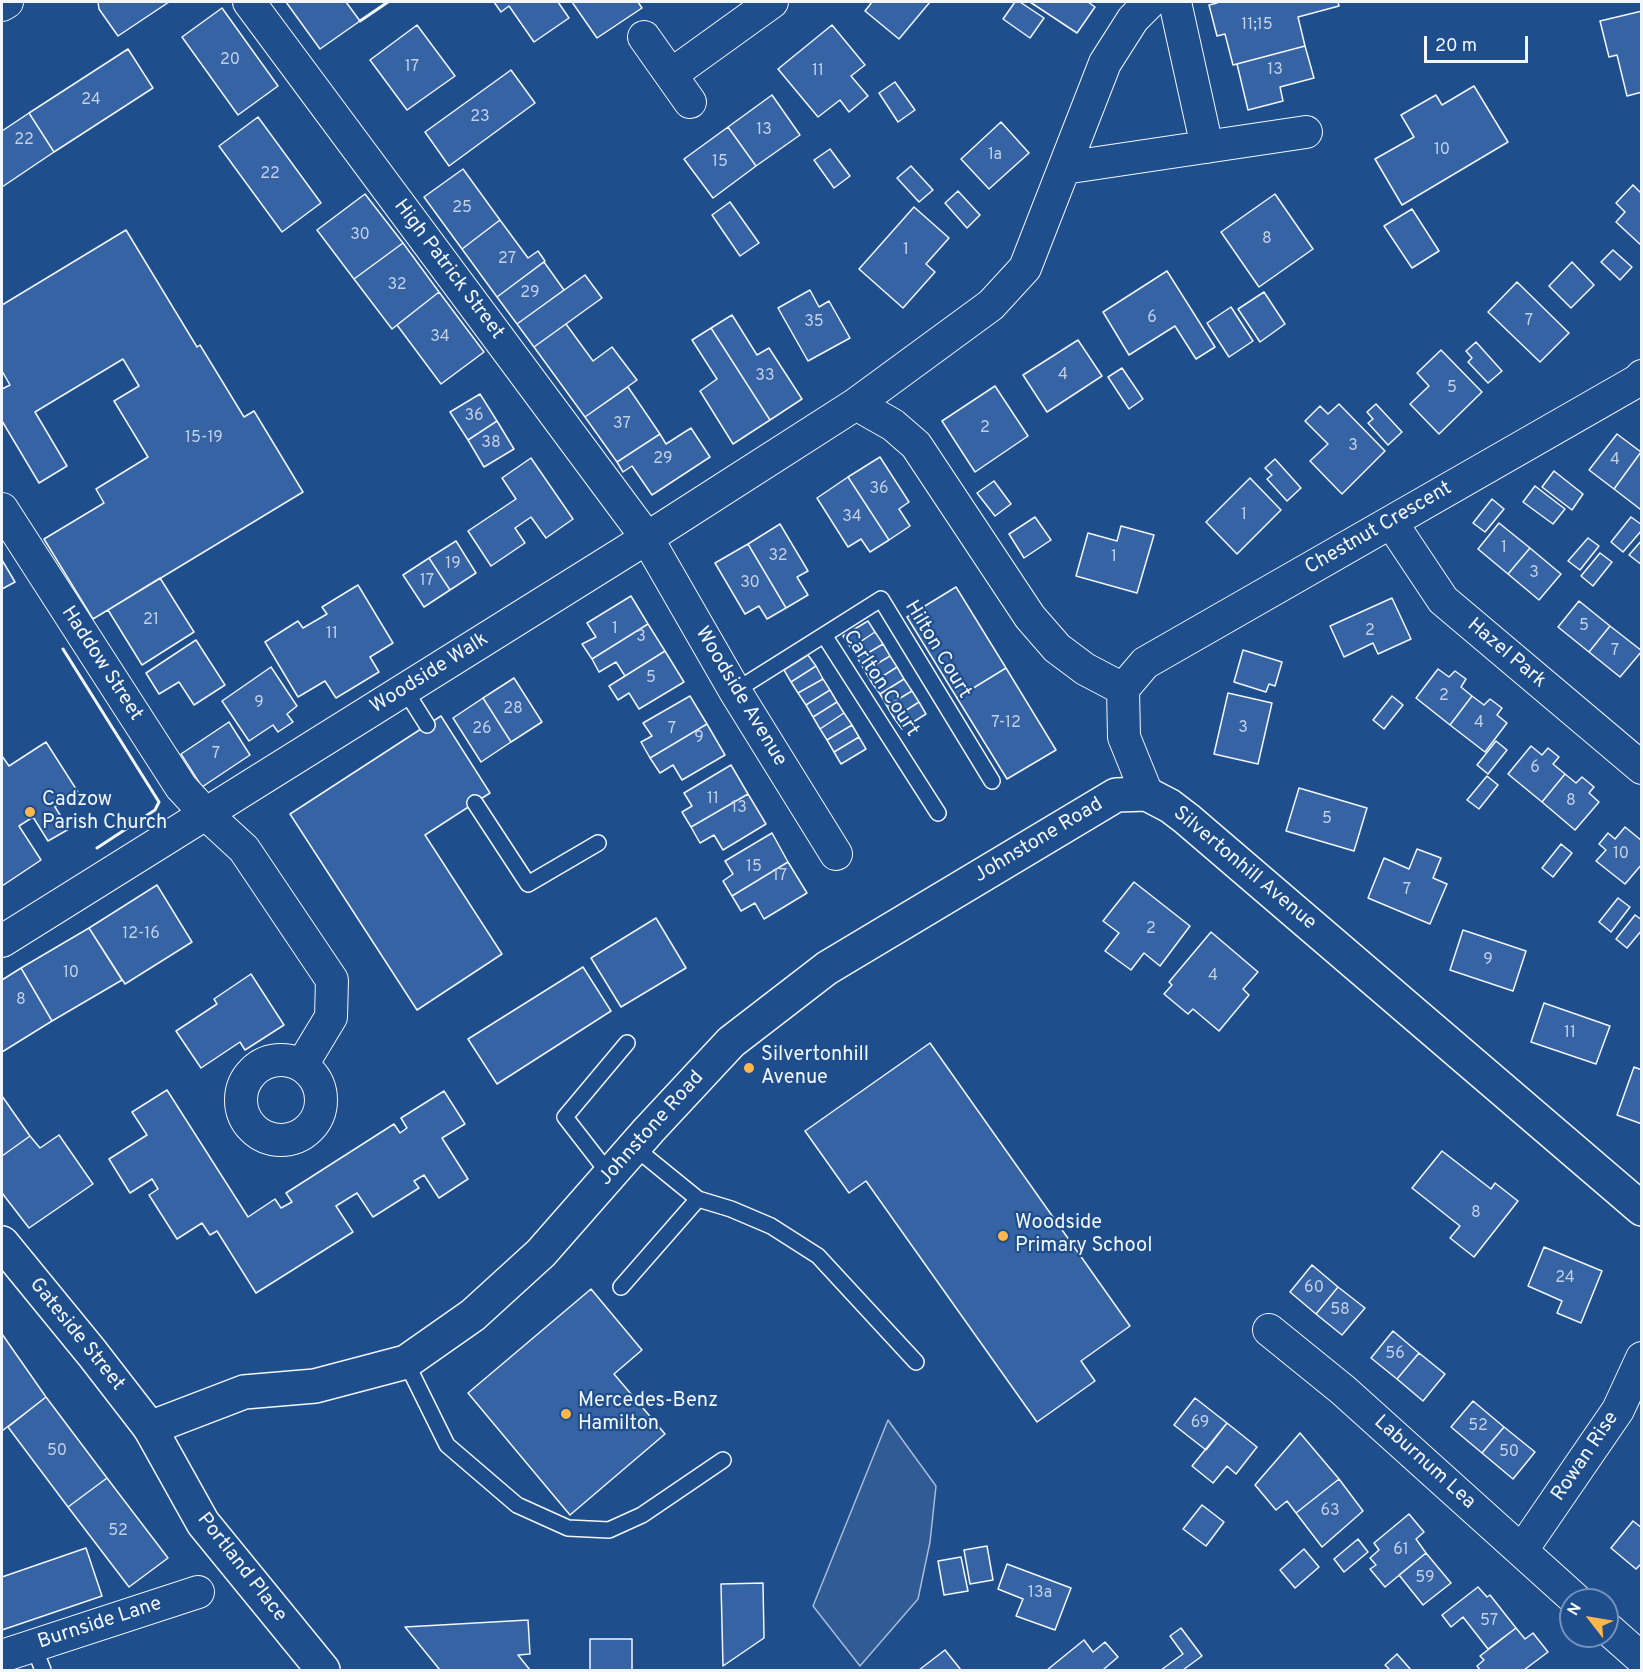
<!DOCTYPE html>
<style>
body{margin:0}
#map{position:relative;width:1643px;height:1672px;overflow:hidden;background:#1f4e8c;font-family:Overpass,sans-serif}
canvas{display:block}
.frame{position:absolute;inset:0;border:3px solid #f2f6ff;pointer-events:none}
.north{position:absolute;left:1559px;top:1588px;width:60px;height:60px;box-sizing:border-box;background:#1f4e8c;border:2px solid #7391ba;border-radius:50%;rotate:301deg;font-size:16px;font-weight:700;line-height:24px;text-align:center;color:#f2f6ff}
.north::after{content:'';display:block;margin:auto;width:21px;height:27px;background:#ffb74d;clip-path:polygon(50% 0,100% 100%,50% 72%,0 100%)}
.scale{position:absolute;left:1424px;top:36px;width:104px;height:27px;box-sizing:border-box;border:3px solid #f2f6ff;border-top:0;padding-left:8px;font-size:18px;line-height:21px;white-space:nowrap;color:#f2f6ff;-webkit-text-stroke:4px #1f4e8c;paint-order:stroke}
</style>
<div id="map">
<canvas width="1643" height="1672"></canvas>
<div class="frame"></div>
<div class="north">N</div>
<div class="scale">20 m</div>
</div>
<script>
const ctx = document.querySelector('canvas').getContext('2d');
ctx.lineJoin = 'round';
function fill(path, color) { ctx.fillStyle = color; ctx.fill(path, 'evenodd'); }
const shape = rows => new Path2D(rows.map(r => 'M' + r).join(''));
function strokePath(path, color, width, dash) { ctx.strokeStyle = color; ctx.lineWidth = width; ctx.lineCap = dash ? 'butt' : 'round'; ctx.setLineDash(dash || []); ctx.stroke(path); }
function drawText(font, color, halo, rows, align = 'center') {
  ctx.font = font + ' Overpass,sans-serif'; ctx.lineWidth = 4.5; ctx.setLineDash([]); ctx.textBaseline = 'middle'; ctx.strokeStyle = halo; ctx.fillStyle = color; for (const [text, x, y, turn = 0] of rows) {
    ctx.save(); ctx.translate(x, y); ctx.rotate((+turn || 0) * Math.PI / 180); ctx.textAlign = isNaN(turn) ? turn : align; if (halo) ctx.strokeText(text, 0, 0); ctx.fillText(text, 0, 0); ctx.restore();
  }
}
const green = shape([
 [888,1420,936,1486,930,1542,918,1599,860,1666,813,1606,888,1420]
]);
const building = shape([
 [98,2,169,2,118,36,99,9,98,2],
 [286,2,346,2,360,21,320,49,286,2],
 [494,2,558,2,569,18,534,42,509,6,501,12,494,2],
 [572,2,638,2,642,8,597,38,572,2],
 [872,2,930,2,899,39,865,11,872,2],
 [1015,2,1020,2,1044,18,1030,38,1003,19,1015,2],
 [1030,2,1088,2,1095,7,1077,33,1030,2],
 [1216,2,1338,2,1339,6,1298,17,1305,46,1233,65,1225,34,1217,36,1209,5,1217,3,1216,2],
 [222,8,278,86,238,115,182,37,222,8],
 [1642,11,1642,92,1627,96,1617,55,1609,57,1600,21,1642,11],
 [417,25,455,76,407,110,370,60,417,25],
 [832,25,865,65,851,76,868,96,849,112,840,100,818,117,778,69,832,25],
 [1305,46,1314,78,1280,87,1283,101,1248,110,1237,64,1305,46],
 [128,49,153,88,54,152,29,113,128,49],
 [511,70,535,103,449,166,425,132,511,70],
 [895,82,915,110,898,122,879,93,895,82],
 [1474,86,1508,142,1402,205,1375,159,1414,137,1401,115,1436,95,1442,105,1474,86],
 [772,95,800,135,756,166,728,127,772,95],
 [29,113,54,152,2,187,2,131,29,113],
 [258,117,321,203,282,232,219,146,258,117],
 [1001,122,1029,153,989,189,961,159,1001,122],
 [728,127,756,166,713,198,684,159,728,127],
 [830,149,850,176,834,188,814,160,830,149],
 [911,166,933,190,919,202,897,178,911,166],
 [463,169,500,220,462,249,424,197,463,169],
 [1633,185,1642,194,1642,246,1616,222,1625,212,1616,203,1633,185],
 [958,191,980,215,967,228,945,203,958,191],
 [365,194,403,243,354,279,317,230,365,194],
 [1275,194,1313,249,1259,287,1221,232,1275,194],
 [730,202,759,243,740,256,712,215,730,202],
 [914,207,949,238,926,264,935,272,903,308,859,269,914,207],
 [1412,209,1439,251,1412,268,1384,226,1412,209],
 [500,220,528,258,538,251,545,261,497,297,462,249,500,220],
 [126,230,197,347,200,345,244,417,254,411,303,492,93,619,44,539,104,503,96,489,148,457,114,401,139,386,123,359,35,412,67,466,39,483,2,421,2,389,10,385,2,371,2,305,126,230],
 [403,243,439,292,392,329,354,279,403,243],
 [1613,250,1632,267,1620,280,1601,262,1613,250],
 [544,262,564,290,517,324,497,297,544,262],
 [1572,262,1594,285,1571,308,1549,286,1572,262],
 [1167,271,1215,347,1196,359,1175,326,1129,355,1103,312,1167,271],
 [585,275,602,298,534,347,517,324,585,275],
 [1517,282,1569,333,1540,362,1488,312,1517,282],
 [810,290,819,307,829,301,850,338,808,361,778,308,810,290],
 [439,292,484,352,441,384,397,325,439,292],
 [1264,292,1285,324,1260,342,1238,309,1264,292],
 [1231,307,1253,341,1229,357,1207,323,1231,307],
 [732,315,757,355,769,348,802,399,770,420,711,328,732,315],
 [566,324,593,361,612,347,637,380,585,417,534,347,566,324],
 [711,328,770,420,733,444,700,391,717,379,692,340,711,328],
 [1078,340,1102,376,1047,412,1023,375,1078,340],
 [1476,342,1502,371,1488,383,1468,362,1472,358,1466,351,1476,342],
 [1441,350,1482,392,1439,434,1410,404,1429,386,1417,373,1441,350],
 [1122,368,1143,399,1129,409,1108,377,1122,368],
 [995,386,1028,436,975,472,942,421,995,386],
 [628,387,660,434,617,462,585,417,628,387],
 [480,394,497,421,468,440,450,412,480,394],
 [1339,404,1385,451,1342,494,1310,461,1328,444,1305,421,1320,406,1328,414,1339,404],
 [1376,404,1402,432,1388,445,1368,423,1373,419,1367,412,1376,404],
 [497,421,514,449,484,467,468,440,497,421],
 [691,428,710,457,652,495,632,466,623,472,617,462,660,434,666,444,691,428],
 [1617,434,1641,452,1614,489,1589,470,1617,434],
 [1641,452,1642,507,1640,509,1614,489,1641,452],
 [880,457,909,502,899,509,910,526,889,540,848,477,880,457],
 [531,458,573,519,546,538,531,517,515,528,525,543,491,566,468,531,516,499,502,478,531,458],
 [1275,459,1301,488,1287,501,1267,479,1272,475,1265,468,1275,459],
 [1554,471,1583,494,1572,510,1542,487,1554,471],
 [848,477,889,540,870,552,861,539,848,547,817,498,848,477],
 [1250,478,1281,510,1237,554,1206,522,1250,478],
 [994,481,1011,504,995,516,977,493,994,481],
 [1535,486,1565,509,1553,524,1523,502,1535,486],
 [1492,499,1504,509,1485,532,1473,523,1492,499],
 [1035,517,1051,540,1024,558,1009,534,1035,517],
 [1631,517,1642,525,1642,530,1623,552,1611,542,1631,517],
 [1499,523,1530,548,1508,574,1478,549,1499,523],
 [780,524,808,571,797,577,808,595,786,608,748,544,780,524],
 [1121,526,1154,535,1137,593,1076,576,1088,533,1117,541,1121,526],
 [1588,538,1599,546,1580,570,1568,561,1588,538],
 [1642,540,1642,565,1629,555,1642,540],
 [456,541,476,573,450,590,429,558,456,541],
 [748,544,786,608,767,619,759,606,745,614,715,563,748,544],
 [1530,548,1561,574,1539,600,1508,574,1530,548],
 [1600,553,1612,562,1593,586,1581,576,1600,553],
 [429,558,450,590,424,607,403,575,429,558],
 [2,560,15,582,2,589,2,560],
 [160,578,194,632,142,665,108,610,160,578],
 [358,585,393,643,370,657,379,672,336,698,325,681,298,697,265,642,298,621,303,628,327,614,322,607,358,585],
 [956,587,1006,668,957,698,907,617,956,587],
 [631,596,648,624,592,659,582,644,596,637,587,623,631,596],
 [1392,598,1411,639,1378,654,1373,643,1344,657,1330,626,1392,598],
 [1579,601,1610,626,1589,652,1558,627,1579,601],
 [868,621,875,632,851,648,843,636,868,621],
 [648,624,665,651,625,676,616,662,599,672,592,659,648,624],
 [1610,626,1642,651,1620,677,1589,652,1610,626],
 [875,632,883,644,858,659,851,648,875,632],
 [196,640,225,685,194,705,179,682,159,694,146,673,196,640],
 [883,644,890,656,865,671,858,659,883,644],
 [1243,650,1282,662,1275,686,1269,684,1266,692,1234,682,1243,650],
 [665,651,684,682,639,709,629,693,618,700,609,686,665,651],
 [808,655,816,666,791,682,784,670,808,655],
 [890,656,897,667,872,683,865,671,890,656],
 [816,666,823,679,798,693,791,682,816,666],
 [271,667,297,706,287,714,293,722,278,732,273,725,249,741,222,701,271,667],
 [897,667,904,679,880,694,872,683,897,667],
 [1006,668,1056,750,1007,779,957,698,1006,668],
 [1438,669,1449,677,1455,671,1466,679,1461,687,1472,696,1450,725,1416,698,1438,669],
 [514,678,542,722,511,742,483,698,514,678],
 [823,679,830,690,806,705,798,693,823,679],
 [904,679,912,691,887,706,880,694,904,679],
 [830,690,837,702,813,717,806,705,830,690],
 [912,691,919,702,894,718,887,706,912,691],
 [1228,693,1272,703,1258,764,1214,754,1228,693],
 [690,696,707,724,650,758,641,742,652,736,643,723,690,696],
 [1392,696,1403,705,1384,729,1373,720,1392,696],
 [1472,696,1484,705,1490,699,1502,708,1497,715,1507,723,1485,752,1450,725,1472,696],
 [483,698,511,742,481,762,453,718,483,698],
 [837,702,844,713,820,729,813,717,837,702],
 [919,702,926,714,902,729,894,718,919,702],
 [844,713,852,725,827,740,820,729,844,713],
 [441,716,490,793,425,835,502,954,417,1010,290,814,441,716],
 [229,722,250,755,202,787,181,754,229,722],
 [707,724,725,755,682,780,673,765,660,773,650,758,707,724],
 [852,725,859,737,834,752,827,740,852,725],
 [859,737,866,749,841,764,834,752,859,737],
 [1496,741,1507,750,1488,774,1477,765,1496,741],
 [46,742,78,792,55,807,69,829,48,841,33,817,19,826,41,860,2,886,2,756,9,766,46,742],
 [1531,746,1542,755,1548,748,1559,757,1553,764,1565,774,1542,802,1508,774,1531,746],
 [731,765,748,794,691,827,682,812,692,806,684,793,731,765],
 [1565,774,1576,783,1582,777,1594,787,1589,793,1599,802,1575,830,1542,802,1565,774],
 [1487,776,1498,785,1479,809,1467,800,1487,776],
 [1299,788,1367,808,1354,851,1286,831,1299,788],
 [748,794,766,824,723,850,714,835,700,843,691,827,748,794],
 [1625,827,1642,841,1642,864,1625,884,1596,861,1606,850,1599,844,1608,833,1615,839,1625,827],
 [772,833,788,862,732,896,723,881,733,874,725,861,772,833],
 [1561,844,1572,853,1553,877,1542,868,1561,844],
 [1417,849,1441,858,1433,878,1447,884,1430,924,1368,898,1384,858,1409,869,1417,849],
 [788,862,807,893,764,919,755,903,741,911,732,896,788,862],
 [1134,882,1190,926,1160,966,1144,953,1131,970,1105,951,1119,933,1103,921,1134,882],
 [157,885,192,942,125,984,89,928,157,885],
 [1618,898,1630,907,1611,932,1599,922,1618,898],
 [1635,915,1642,920,1642,930,1627,948,1616,939,1635,915],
 [656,918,686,968,621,1007,591,958,656,918],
 [89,928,122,980,52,1021,21,968,89,928],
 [1463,930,1526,951,1513,991,1450,970,1463,930],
 [1211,932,1258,972,1243,989,1249,995,1219,1031,1193,1009,1188,1014,1164,994,1172,985,1169,982,1211,932],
 [583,967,611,1011,497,1084,468,1039,583,967],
 [21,968,52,1021,2,1052,2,980,21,968],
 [251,974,284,1025,245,1050,240,1042,201,1068,176,1031,217,1004,214,999,251,974],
 [1544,1003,1610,1026,1596,1064,1531,1042,1544,1003],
 [930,1043,1130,1326,1081,1361,1095,1381,1037,1422,866,1181,849,1193,805,1131,930,1043],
 [1634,1067,1642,1070,1642,1124,1617,1115,1634,1067],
 [167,1090,248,1217,275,1199,281,1208,292,1202,286,1193,394,1124,400,1133,407,1128,401,1118,444,1091,465,1124,442,1138,468,1179,439,1198,424,1175,414,1181,419,1188,373,1217,357,1193,336,1206,353,1232,256,1293,217,1231,210,1235,202,1223,177,1239,149,1195,158,1189,152,1179,130,1193,109,1159,147,1135,132,1112,167,1090],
 [2,1096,30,1136,2,1156,2,1096],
 [59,1135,93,1184,29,1228,2,1193,2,1156,30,1136,40,1148,59,1135],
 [1442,1151,1491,1189,1495,1183,1518,1201,1474,1257,1450,1238,1460,1226,1412,1188,1442,1151],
 [1544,1247,1602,1271,1581,1323,1557,1313,1562,1301,1528,1286,1544,1247],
 [1312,1265,1338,1287,1316,1314,1290,1292,1312,1265],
 [1338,1287,1365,1308,1342,1335,1316,1314,1338,1287],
 [591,1289,642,1350,614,1374,665,1434,570,1515,468,1393,591,1289],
 [1393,1331,1419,1353,1397,1379,1371,1358,1393,1331],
 [2,1334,46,1397,2,1431,2,1334],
 [1419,1353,1445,1374,1423,1401,1397,1379,1419,1353],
 [46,1397,107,1478,68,1507,8,1427,46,1397],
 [1195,1398,1227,1423,1206,1450,1174,1425,1195,1398],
 [1473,1401,1504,1427,1482,1453,1451,1427,1473,1401],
 [1227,1423,1257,1447,1236,1474,1227,1466,1213,1483,1192,1466,1227,1423],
 [1504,1427,1535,1452,1513,1479,1482,1453,1504,1427],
 [1300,1433,1339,1479,1296,1513,1287,1501,1276,1510,1255,1485,1300,1433],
 [107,1478,168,1558,129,1587,68,1507,107,1478],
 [1339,1479,1363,1511,1322,1547,1296,1513,1339,1479],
 [1202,1505,1224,1522,1206,1546,1183,1529,1202,1505],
 [1409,1514,1424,1532,1416,1539,1426,1553,1385,1587,1370,1569,1376,1565,1370,1558,1379,1550,1374,1543,1409,1514],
 [1633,1521,1642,1528,1642,1563,1636,1569,1611,1548,1633,1521],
 [1358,1539,1368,1552,1344,1572,1334,1559,1358,1539],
 [987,1546,993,1580,970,1584,964,1550,987,1546],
 [86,1548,102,1596,2,1630,2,1577,86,1548],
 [1304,1549,1319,1567,1295,1588,1280,1570,1304,1549],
 [1426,1553,1451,1583,1423,1605,1399,1575,1426,1553],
 [961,1557,968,1591,944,1595,938,1561,961,1557],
 [1007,1564,1071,1588,1055,1630,1016,1616,1023,1599,998,1589,1007,1564],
 [763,1583,764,1638,723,1666,721,1584,763,1583],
 [1478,1587,1487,1597,1490,1595,1516,1628,1488,1649,1463,1617,1451,1627,1442,1615,1478,1587],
 [528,1620,530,1654,518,1655,530,1670,440,1670,405,1627,528,1620],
 [1181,1628,1202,1656,1183,1670,1161,1670,1183,1654,1170,1636,1181,1628],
 [1516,1628,1525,1639,1533,1633,1548,1652,1524,1670,1480,1670,1477,1666,1484,1660,1480,1656,1516,1628],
 [590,1639,632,1639,632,1670,590,1670,590,1639],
 [1084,1640,1093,1652,1105,1642,1118,1657,1104,1669,1105,1670,1047,1670,1084,1640],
 [945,1650,961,1670,919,1670,945,1650],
 [1397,1654,1411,1670,1390,1670,1385,1665,1397,1654]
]);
const service = shape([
 [824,635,881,599,992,781],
 [405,690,427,725],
 [735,691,824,635,938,813],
 [475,803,528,884,598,843],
 [634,1147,698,1199,731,1209,771,1226,818,1256,916,1362],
 [610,1175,565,1117,627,1043],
 [621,1287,698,1199],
 [406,1362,447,1445,517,1505,568,1528,609,1530,642,1515,723,1460],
 [33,1645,43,1670]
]);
const minor = shape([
 [249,2,647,538,735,691,836,854],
 [1175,2,1207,147],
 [2,5,7,2],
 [644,37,690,102],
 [672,74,772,2],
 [1064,168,1306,132],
 [856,404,893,425,916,445,1030,617,1057,648,1085,669,1123,689],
 [2,509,181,787,206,814,244,849,332,980,331,1017,302,1065],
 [1391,522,1443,600,1642,768],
 [1123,689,1145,663,1637,381,1642,376],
 [1123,689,1124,737,1147,794],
 [2,941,647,538,856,404,991,305,1025,268,1105,63,1133,19,1150,2],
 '241 1100a40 40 0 1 1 80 0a40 40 0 1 1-80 0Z',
 [1269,1330,1343,1390,1576,1600],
 [1522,1550,1618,1410,1642,1358],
 [1607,1628,1642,1659],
 [2,1656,198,1592]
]);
const tertiary = shape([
 [150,1428,244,1392,315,1386,406,1362,473,1315,541,1253,649,1130,731,1042,827,968,1116,795,1147,794,1170,806,1187,819,1642,1209]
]);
const primary = shape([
 [2,1243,92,1353,150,1428,203,1523,323,1670]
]);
const wall = shape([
 [360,21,388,2],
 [63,649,159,802,155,810,97,848]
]);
const markers = [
 [30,812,6,"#ffb74d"],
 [749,1068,6,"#ffb74d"],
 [1003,1236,6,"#ffb74d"],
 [566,1414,6,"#ffb74d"]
];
const numberNames = [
 ["11;15",1257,26],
 ["20",230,61],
 ["17",412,68],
 ["13",1275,71],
 ["11",818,72],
 ["24",91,101],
 ["23",480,118],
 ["13",764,131],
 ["22",24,141],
 ["10",1442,151],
 ["1a",995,156],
 ["15",720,163],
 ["22",270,175],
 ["25",462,209],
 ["30",360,236],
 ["8",1267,240],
 ["1",906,251],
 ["27",507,260],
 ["32",397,286],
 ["29",530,294],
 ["6",1152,319],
 ["7",1529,322],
 ["35",814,323],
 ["34",440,338],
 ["4",1063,376],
 ["33",765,377],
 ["5",1452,389],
 ["36",474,417],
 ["37",622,425],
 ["2",985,429],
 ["15-19",204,439],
 ["38",491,444],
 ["3",1353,447],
 ["29",663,460],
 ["4",1615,461],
 ["36",879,490],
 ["1",1244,516],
 ["34",852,518],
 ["1",1504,549],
 ["32",778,557],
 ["1",1114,558],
 ["19",453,565],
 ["3",1534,574],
 ["17",427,582],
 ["30",750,584],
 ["21",151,621],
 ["5",1584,627],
 ["1",615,630],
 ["2",1370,632],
 ["11",332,635],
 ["3",641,638],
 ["7",1615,652],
 ["5",651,679],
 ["2",1444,697],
 ["9",259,704],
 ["28",513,710],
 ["7-12",1006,724],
 ["4",1479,724],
 ["3",1243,729],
 ["26",482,730],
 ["7",672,730],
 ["9",699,739],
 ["7",216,755],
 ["6",1535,769],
 ["11",713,800],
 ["8",1571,802],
 ["13",739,809],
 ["5",1327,820],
 ["10",1621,855],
 ["15",754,868],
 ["17",780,877],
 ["7",1407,891],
 ["2",1151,930],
 ["12-16",141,935],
 ["9",1488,961],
 ["10",71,974],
 ["4",1213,977],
 ["8",21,1001],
 ["11",1570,1034],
 ["8",1476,1214],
 ["24",1565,1279],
 ["60",1314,1289],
 ["58",1340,1311],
 ["56",1395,1355],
 ["69",1200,1424],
 ["52",1478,1427],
 ["50",57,1452],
 ["50",1509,1453],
 ["63",1330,1512],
 ["52",118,1532],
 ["61",1401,1551],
 ["59",1425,1579],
 ["13a",1040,1594],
 ["57",1489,1622]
];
const streetNames = [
 ["High Patrick Street",448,270,53],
 ["Chestnut Crescent",1379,529,-30],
 ["Hilton Court",937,650,59],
 ["Hazel Park",1506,654,40],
 ["Haddow Street",101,664,57],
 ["Woodside Walk",430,674,-32],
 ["Carlton Court",880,684,57],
 ["Woodside Avenue",740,697,59],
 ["Johnstone Road",1039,841,-31],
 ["Silvertonhill Avenue",1244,869,40],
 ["Johnstone Road",652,1129,-48],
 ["Gateside Street",76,1335,51],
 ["Rowan Rise",1586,1457,-56],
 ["Laburnum Lea",1424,1463,42],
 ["Portland Place",241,1568,52],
 ["Burnside Lane",100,1624,-18]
];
const poiNames = [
 ["Cadzow",42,801],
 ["Parish Church",42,824],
 ["Silvertonhill",761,1056],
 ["Avenue",761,1079],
 ["Woodside",1015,1224],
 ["Primary School",1015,1247],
 ["Mercedes-Benz",578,1402],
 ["Hamilton",578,1425]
];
fill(green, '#305b95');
strokePath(green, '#a8bbd7', 1.5);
fill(building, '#3563a3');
strokePath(building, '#f2f6ff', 1.5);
strokePath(service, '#f2f6ff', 18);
strokePath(minor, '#f2f6ff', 34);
strokePath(tertiary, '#f2f6ff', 36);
strokePath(primary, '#f2f6ff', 36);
strokePath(service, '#1f4e8c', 15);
strokePath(minor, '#1f4e8c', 32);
strokePath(tertiary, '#1f4e8c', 33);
strokePath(primary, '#1f4e8c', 33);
strokePath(wall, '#f2f6ff', 3);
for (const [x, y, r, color] of markers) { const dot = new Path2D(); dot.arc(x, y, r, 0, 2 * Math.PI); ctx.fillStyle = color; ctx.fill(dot); strokePath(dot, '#1f4e8c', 2); }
drawText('16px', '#c3d1e8', null, numberNames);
drawText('20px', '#f2f6ff', '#1f4e8c', streetNames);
drawText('20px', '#f2f6ff', '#1f4e8c', poiNames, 'left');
</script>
